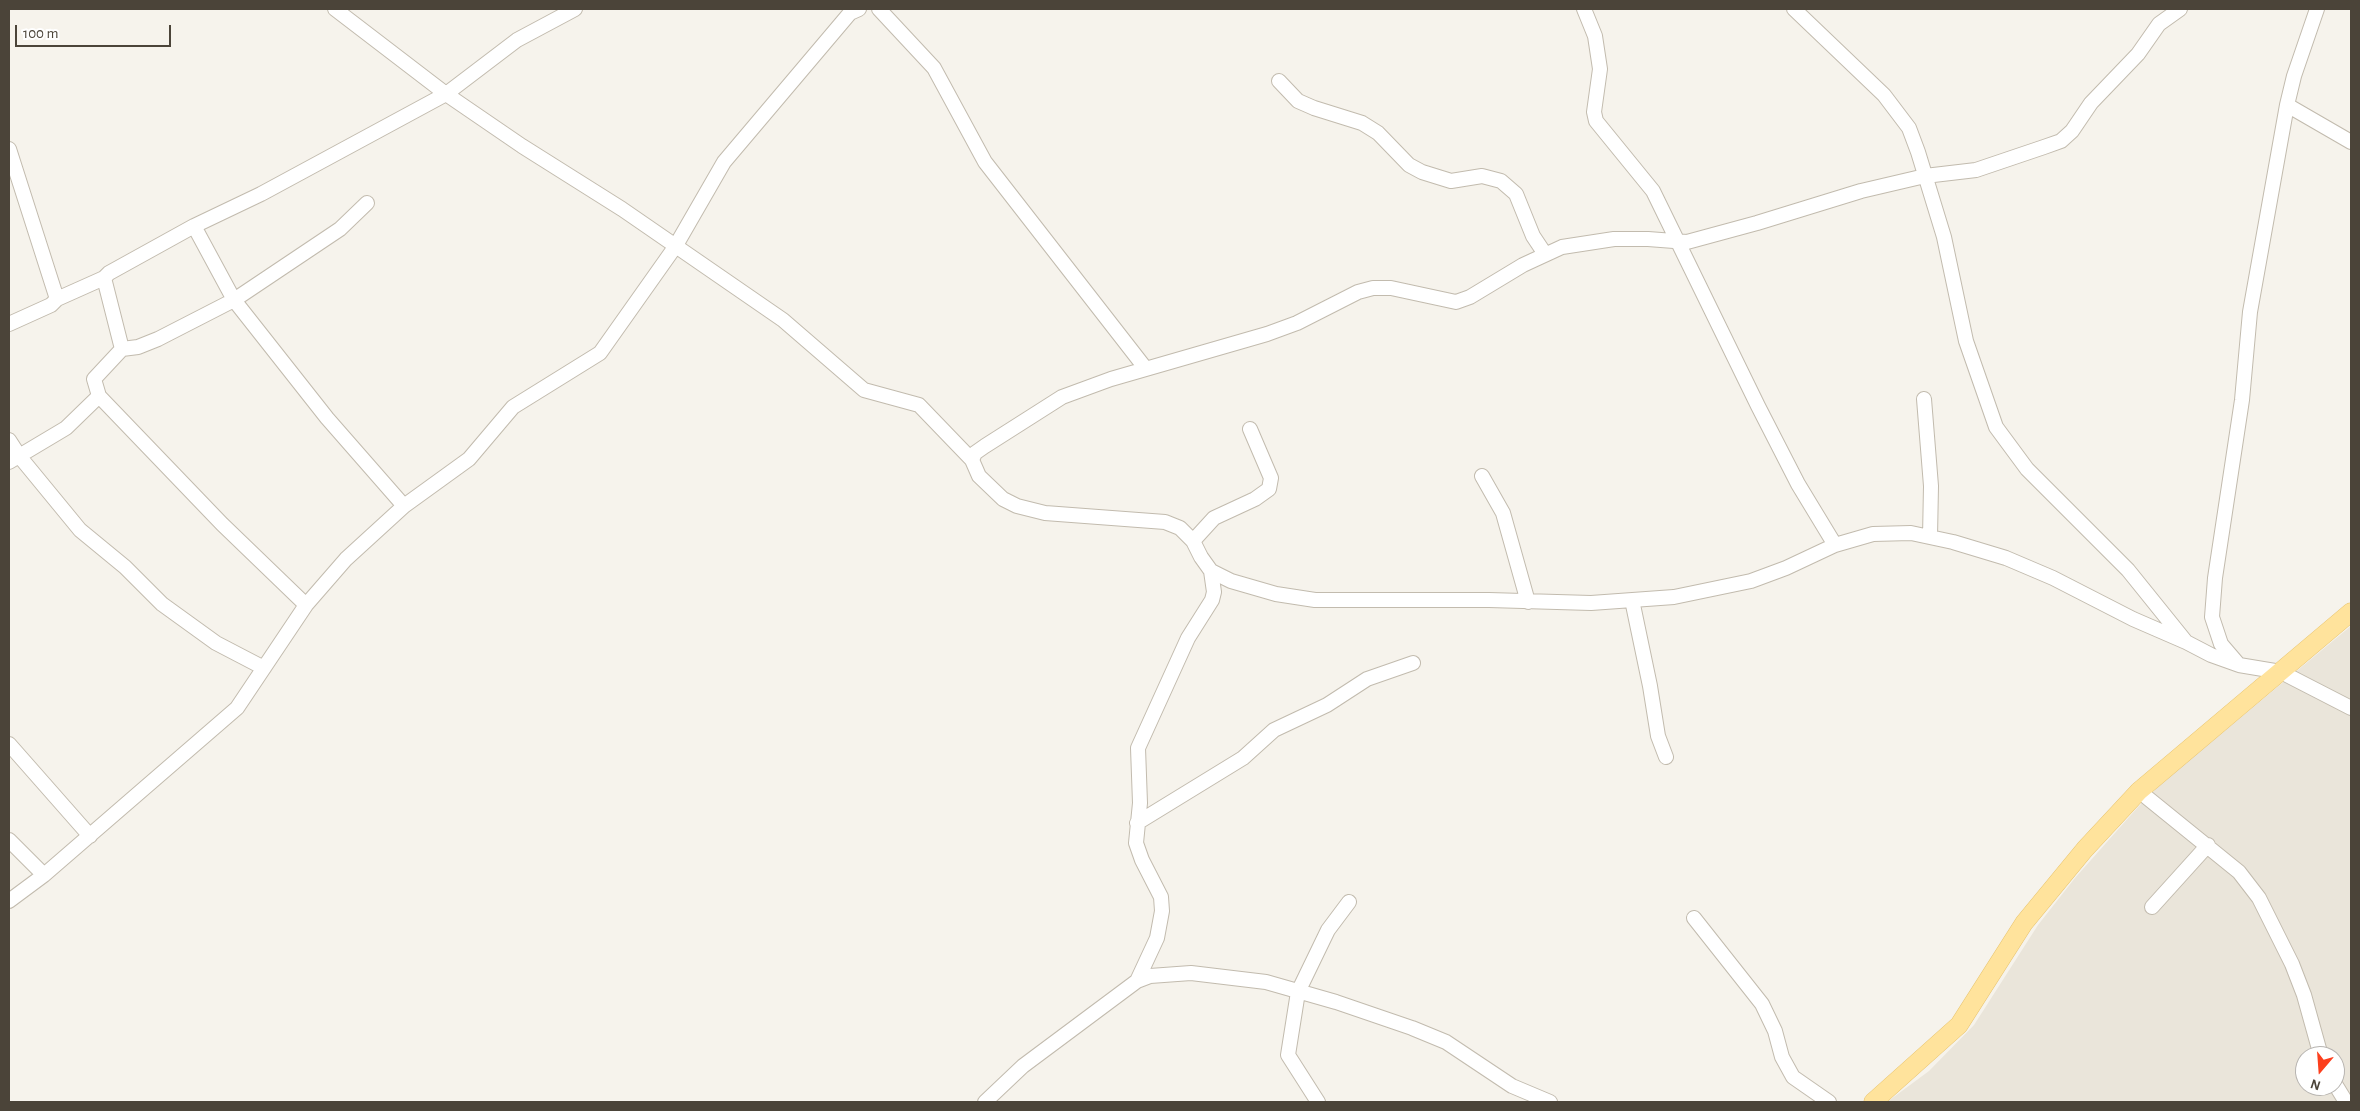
<!DOCTYPE html>
<style>
body{margin:0}
#map{position:relative;width:2360px;height:1111px;overflow:hidden;background:#f6f3ec;font-family:"Alegreya Sans",sans-serif}
canvas{display:block}
.frame{position:absolute;inset:0;border:10px solid #4b4439;pointer-events:none}
.north{position:absolute;left:2295px;top:1046px;width:50px;height:50px;box-sizing:border-box;background:#fff;border:1px solid #b7b4b0;border-radius:50%;rotate:198deg;font-size:14px;font-weight:700;line-height:20px;text-align:center;color:#4b4439}
.north::after{content:'';display:block;margin:auto;width:18px;height:22px;background:#fc3f1d;clip-path:polygon(50% 0,100% 100%,50% 72%,0 100%)}
.scale{position:absolute;left:15px;top:25px;width:156px;height:22px;box-sizing:border-box;border:2px solid #4b4439;border-top:0;padding-left:6px;font-size:15px;line-height:18px;white-space:nowrap;color:#4b4439;-webkit-text-stroke:4px #fff;paint-order:stroke}
</style>
<div id="map">
<canvas width="2360" height="1111"></canvas>
<div class="frame"></div>
<div class="north">N</div>
<div class="scale">100 m</div>
</div>
<script>
const ctx = document.querySelector('canvas').getContext('2d');
ctx.lineJoin = 'round';
function fill(path, color) { ctx.fillStyle = color; ctx.fill(path, 'evenodd'); }
const shape = rows => new Path2D(rows.map(r => 'M' + r).join(''));
function strokePath(path, color, width, dash) { ctx.strokeStyle = color; ctx.lineWidth = width; ctx.lineCap = dash ? 'butt' : 'round'; ctx.setLineDash(dash || []); ctx.stroke(path); }
const residential = shape([
 [2351,626,2351,1102,1887,1102,1929,1071,1974,1025,2038,925,2075,878,2138,807,2164,781],
 [2305,1056,2335,1056,2335,1086,2305,1086]
]);
const minor = shape([
 [335,9,446,94,522,146,622,209,783,320,864,390,919,405,972,460,979,476,1003,499,1017,506,1045,513,1165,522,1180,528,1193,541,1201,557,1211,571,1231,581,1276,594,1315,600,1489,600,1591,603,1674,597,1751,581,1786,568,1835,545,1873,534,1911,533,1953,542,2006,558,2053,578,2133,619,2186,642],
 [879,9,934,68,985,162,1146,369],
 [1584,9,1595,36,1600,69,1594,112,1596,121,1653,191,1758,406,1798,484,1835,545],
 [1794,9,1884,95,1909,128,1918,152,1944,237,1966,341,1996,427,2027,469,2128,570,2186,642,2211,655,2239,665],
 [2317,9,2294,76,2287,105,2250,312,2242,400,2215,578,2212,617,2221,644,2239,665,2281,672,2351,708],
 [1279,81,1298,101,1314,108,1362,123,1378,133,1409,165,1422,172,1451,181,1482,176,1501,181,1516,194,1533,236,1545,254],
 [2287,105,2351,142],
 [9,149,57,299],
 [194,226,234,300,327,418,404,506],
 [104,278,122,349],
 [9,324,51,305,57,299,104,278,109,273,194,226,261,194,446,94,517,40,575,9],
 [99,396,222,524,306,605],
 [1924,399,1931,486,1930,537],
 [9,440,20,457,80,530,125,567,162,604,216,643,264,668],
 [972,460,975,453,985,446,1062,397,1111,379,1267,334,1297,323,1358,292,1373,288,1391,288,1456,302,1470,297,1523,265,1562,247,1614,239,1648,239,1687,242,1757,223,1861,191,1925,176,1976,170,2044,147,2061,141,2072,131,2091,103,2138,54,2159,24,2180,9],
 [9,462,66,428,99,396,94,379,122,349,138,347,158,339,234,300,340,229,367,203],
 [1482,476,1503,513,1528,602],
 [1193,541,1214,518,1255,499,1269,489,1271,478,1250,429],
 [1632,600,1650,686,1658,736,1666,757],
 [9,744,90,836],
 [2139,791,2239,872,2259,898,2292,964,2304,995,2321,1056],
 [1137,823,1243,758,1274,730,1327,705,1367,679,1413,663],
 [9,840,44,875],
 [9,901,44,875,237,708,306,605,346,559,404,506,469,459,513,407,600,353,675,247,724,162,850,13,859,9],
 [2152,907,2208,845],
 [1694,918,1762,1004,1775,1031,1782,1057,1793,1077,1829,1102],
 [1137,981,1157,938,1162,911,1161,897,1142,860,1136,843,1140,803,1138,748,1188,638,1212,600,1214,592,1211,571],
 [2335,1084,2346,1102],
 [985,1102,1023,1066,1137,981,1150,976,1191,973,1266,982,1336,1002,1412,1028,1446,1042,1512,1086,1550,1102],
 [1318,1102,1288,1055,1298,992,1328,930,1349,902]
]);
const major = shape([
 [1873,1102,1959,1025,2024,923,2085,849,2139,791,2351,612]
]);
fill(residential, '#eae5da');
strokePath(minor, '#c2bbae', 16);
strokePath(major, '#e6c16a', 19);
strokePath(minor, '#fff', 14);
strokePath(major, '#ffe39c', 18);
</script>
